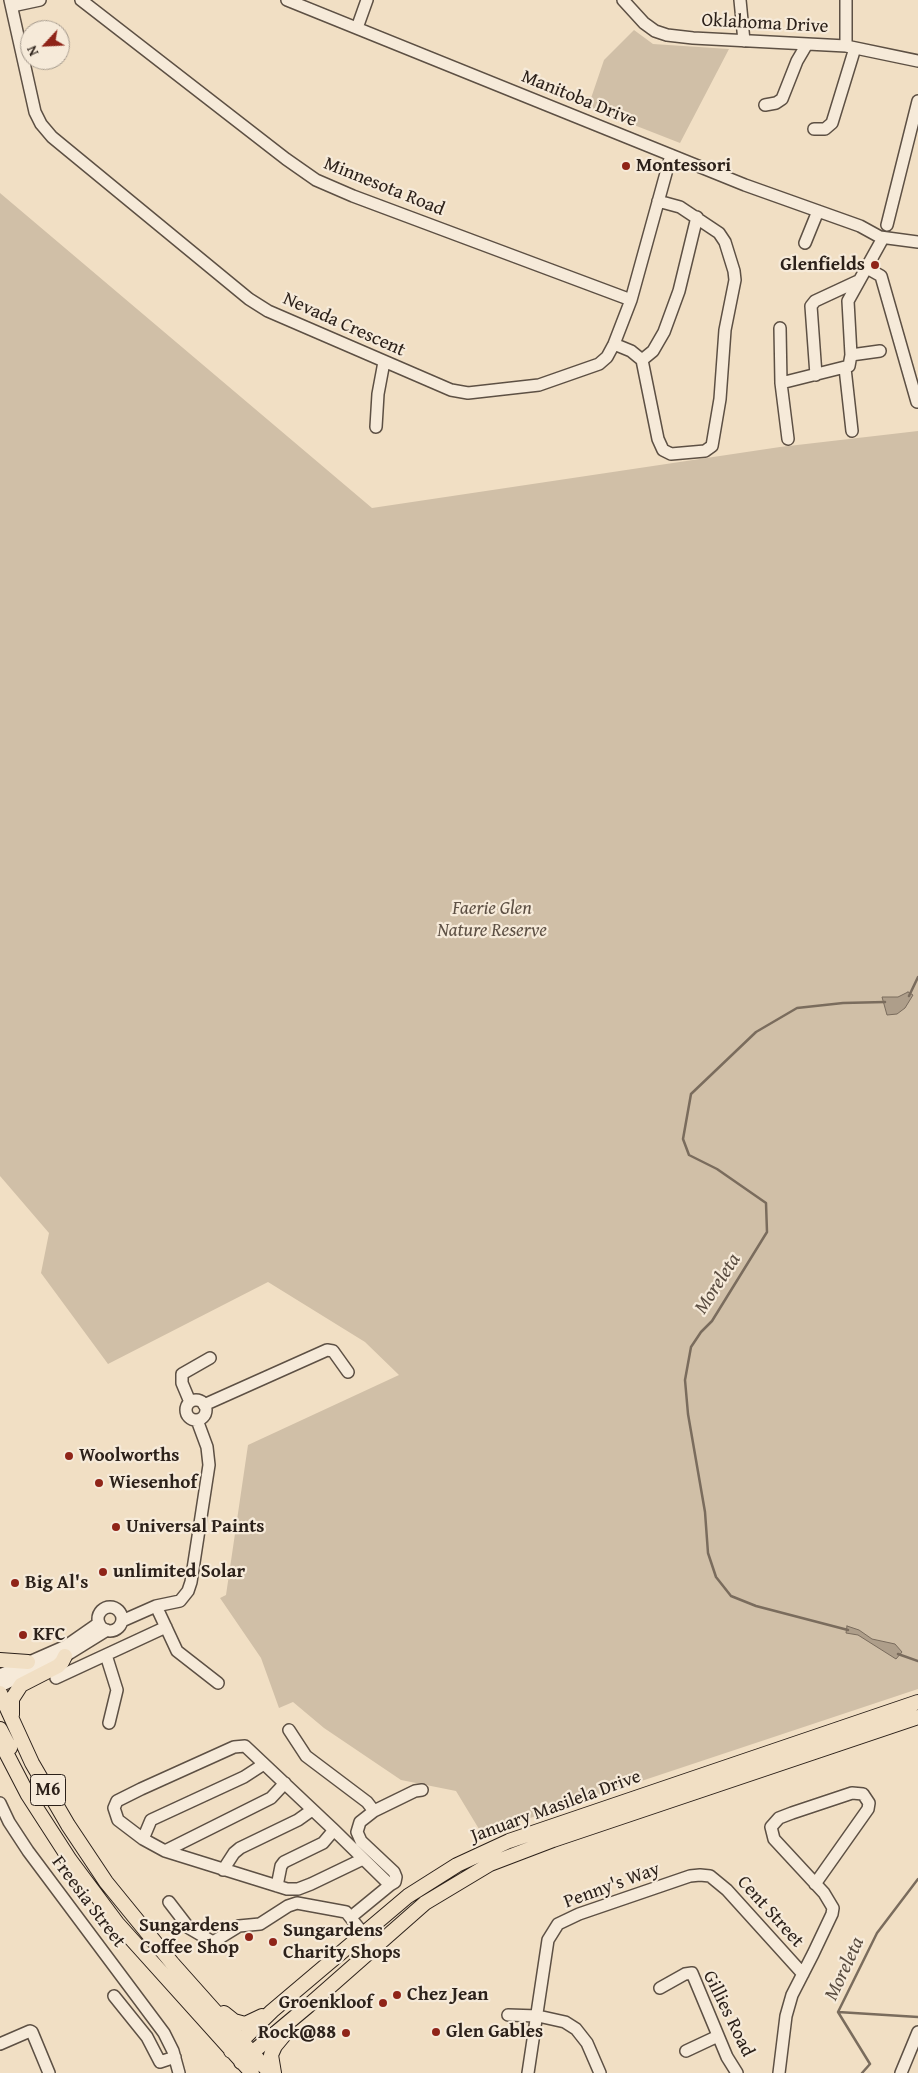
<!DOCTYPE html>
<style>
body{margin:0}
#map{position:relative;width:918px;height:2073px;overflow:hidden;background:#f1dfc4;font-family:"Gentium Book Plus",serif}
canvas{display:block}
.north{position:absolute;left:20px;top:20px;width:50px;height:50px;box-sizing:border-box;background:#f6ead9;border:1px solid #a59a8d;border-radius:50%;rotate:245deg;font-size:14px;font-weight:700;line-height:20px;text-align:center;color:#2c211a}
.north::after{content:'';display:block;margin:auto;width:18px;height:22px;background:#8f2418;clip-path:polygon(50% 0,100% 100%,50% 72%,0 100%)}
</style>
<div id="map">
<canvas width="918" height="2073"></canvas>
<div class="north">N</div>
</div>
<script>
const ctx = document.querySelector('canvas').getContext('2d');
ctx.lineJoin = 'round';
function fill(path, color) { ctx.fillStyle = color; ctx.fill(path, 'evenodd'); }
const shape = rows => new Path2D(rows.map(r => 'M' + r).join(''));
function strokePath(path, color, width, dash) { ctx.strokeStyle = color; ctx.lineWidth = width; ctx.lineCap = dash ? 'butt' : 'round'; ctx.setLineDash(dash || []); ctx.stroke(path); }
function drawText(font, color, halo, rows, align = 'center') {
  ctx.font = font + ' "Gentium Book Plus",serif'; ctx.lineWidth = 4.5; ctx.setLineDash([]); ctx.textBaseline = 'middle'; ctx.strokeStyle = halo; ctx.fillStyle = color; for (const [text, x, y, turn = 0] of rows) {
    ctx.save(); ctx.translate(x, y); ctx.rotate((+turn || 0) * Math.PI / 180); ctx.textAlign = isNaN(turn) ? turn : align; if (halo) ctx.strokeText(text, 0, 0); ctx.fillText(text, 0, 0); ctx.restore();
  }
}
const green = shape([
 [634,30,653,44,729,49,680,143,588,107,604,60],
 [0,193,372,508,780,447,918,431,918,1689,482,1834,456,1791,401,1780,324,1728,293,1702,279,1708,261,1658,220,1598,226,1595,248,1445,399,1375,365,1342,268,1282,108,1364,41,1273,49,1233,0,1176]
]);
const water = shape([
 [908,992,913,995,905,1008,897,1014,887,1015,882,997,898,997,908,992],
 [847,1626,859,1630,872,1639,895,1644,902,1652,896,1659,858,1635,846,1633,847,1626]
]);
const stream = shape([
 [909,996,918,977],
 [848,1630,756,1606,731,1596,716,1577,708,1553,705,1512,688,1414,685,1380,691,1347,701,1332,712,1321,767,1232,766,1203,717,1169,689,1155,683,1139,691,1094,756,1032,797,1008,843,1003,885,1002],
 [898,1654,918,1661],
 [838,2012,918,2017],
 [862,2073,870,2064,838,2012,877,1933,918,1879]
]);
const minor = shape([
 [10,0,35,112,41,124,52,137,249,299,268,311,451,390,468,393,539,385,599,364,607,357,614,344,631,300,671,155],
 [81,0,286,159,316,180,353,196,631,300],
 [287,0,745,185,860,226,880,237,918,242],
 [623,0,644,23,655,31,667,35,693,38,846,46,918,61],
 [740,0,744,41],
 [12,6,40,0],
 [357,28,367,0],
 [846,46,846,0],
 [765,105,776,103,782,99,797,61,807,44],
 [814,129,825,129,832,123,855,48],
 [887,225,918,101],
 [805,243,818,211],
 [865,267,881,276,917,402],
 [780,328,781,383],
 [614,344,631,351,642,360,658,439,663,450,671,454,705,451,712,446,720,399,725,330,735,280,734,271,725,242,719,233,680,207,658,201],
 [851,355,880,351],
 [642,360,653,351,664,332,679,291,697,217],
 [845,368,852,431],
 [816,375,811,306,815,301,858,281],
 [376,427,378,394,384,362],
 [788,439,781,383,849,366,851,355,848,301,883,238],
 '186 1410a10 10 0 1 1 20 0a10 10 0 1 1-20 0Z',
 [190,1402,182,1383,182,1374,210,1358],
 [204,1405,327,1350,333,1351,348,1372],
 [156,1606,177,1651,218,1683],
 '98 1619a12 12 0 1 1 24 0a12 12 0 1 1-24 0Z',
 [122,1621,156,1606,180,1601,188,1591,191,1582,209,1465,207,1447,197,1420],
 [106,1655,117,1690,109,1723],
 [0,1675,66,1646,99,1623],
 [56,1678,166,1627],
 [0,1686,65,1656,107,1630],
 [289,1730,306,1756,367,1802,374,1811],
 [0,1803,9,1822,28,1851,164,2033,173,2051,179,2073],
 [143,1839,151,1820,244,1777,264,1764],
 [165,1851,271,1798,285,1783],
 [223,1870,234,1853,240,1848,298,1820,312,1810],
 [390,1885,395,1882,396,1877,394,1872,361,1841,357,1832,360,1822,374,1811,415,1791,422,1790],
 [277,1886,281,1866,284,1862,323,1843,334,1830],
 [169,1902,189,1928,213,1942,239,1926,260,1924,288,1906,297,1903,346,1912,374,1947],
 [351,1917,390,1885,334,1830,245,1746,234,1747,141,1789,117,1801,114,1808,118,1820,143,1839,165,1851,287,1889,298,1889,311,1884,363,1859],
 [660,1988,685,1974,692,1973,727,2057,737,2073],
 [114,1996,147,2037,160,2062,175,2057],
 [508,2015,538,2016,565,2022,576,2029,587,2043,600,2073],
 [0,2044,30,2031,32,2032,49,2073],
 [686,2051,718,2036],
 [528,2073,548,1940,558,1924,579,1914,690,1876,700,1875,710,1876,727,1890,803,1974],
 [779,2073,786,2016,792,1995,813,1954,832,1914,833,1908,824,1893,774,1839,771,1827,779,1818,792,1813,852,1793,863,1794,869,1803,868,1809,815,1884],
 [901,2073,918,2032]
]);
const major = shape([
 [0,1660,28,1662],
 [0,1693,32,1763,68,1825,106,1882,172,1963,270,2073],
 [12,1715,12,1699,21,1685,58,1666,62,1662,65,1656],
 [0,1729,10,1748],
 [0,1741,28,1795,70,1860,117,1923,252,2073],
 [224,2013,234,2021,245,2024,262,2016],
 [231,2051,272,2011,408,1896,457,1865,509,1841,918,1702],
 [241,2062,308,2006,425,1903,490,1864,553,1840,918,1717],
 [274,2073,271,2055,275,2046,285,2034]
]);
const markers = [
 [626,166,5,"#8f2418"],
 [875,265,5,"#8f2418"],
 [69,1456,5,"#8f2418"],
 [99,1483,5,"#8f2418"],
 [116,1527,5,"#8f2418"],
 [103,1572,5,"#8f2418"],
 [15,1583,5,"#8f2418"],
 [23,1635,5,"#8f2418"],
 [249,1937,5,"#8f2418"],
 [273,1942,5,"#8f2418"],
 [397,1995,5,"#8f2418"],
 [383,2003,5,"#8f2418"],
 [436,2032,5,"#8f2418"],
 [346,2033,5,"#8f2418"]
];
const shields = [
 [48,1790,35]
];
const shieldNames = [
 ["M6",48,1790]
];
const streetNames = [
 ["Oklahoma Drive",765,24,3],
 ["Manitoba Drive",579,99,22],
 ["Minnesota Road",384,187,22],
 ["Nevada Crescent",344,325,24],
 ["January Masilela Drive",556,1807,-20],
 ["Penny's Way",612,1886,-20],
 ["Freesia Street",88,1902,53],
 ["Cent Street",770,1912,48],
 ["Gillies Road",728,2014,64]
];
const poiNames = [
 ["Montessori",636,166],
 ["Glenfields",865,265,"right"],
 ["Woolworths",79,1456],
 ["Wiesenhof",109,1483],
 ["Universal Paints",126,1527],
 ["unlimited Solar",113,1572],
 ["Big Al's",25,1583],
 ["KFC",33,1635],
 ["Sungardens",239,1926,"right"],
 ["Coffee Shop",239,1948,"right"],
 ["Sungardens",283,1931],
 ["Charity Shops",283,1953],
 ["Chez Jean",407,1995],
 ["Groenkloof",373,2003,"right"],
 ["Glen Gables",446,2032],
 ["Rock@88",336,2033,"right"]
];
const parkNames = [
 ["Faerie Glen",492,909],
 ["Nature Reserve",492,931]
];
const waterNames = [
 ["Moreleta",718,1284,-57],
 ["Moreleta",845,1969,-65]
];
fill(green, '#d0bfa7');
fill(water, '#ae9e8a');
strokePath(water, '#7a6c5d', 1);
strokePath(stream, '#7a6c5d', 2.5);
strokePath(minor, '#5d5044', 14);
strokePath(major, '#2c211a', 16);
strokePath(minor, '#f6ead9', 11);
strokePath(major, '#f1dfc4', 14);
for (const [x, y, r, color] of markers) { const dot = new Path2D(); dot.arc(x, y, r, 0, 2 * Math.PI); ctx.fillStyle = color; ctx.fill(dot); strokePath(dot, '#f6ead9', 2); }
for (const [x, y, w] of shields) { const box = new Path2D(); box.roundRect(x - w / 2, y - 15.5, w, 31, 4); ctx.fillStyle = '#f6ead9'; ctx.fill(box); strokePath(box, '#2c211a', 1); }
drawText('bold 18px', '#2c211a', null, shieldNames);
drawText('19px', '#2c211a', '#f6ead9', streetNames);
drawText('bold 19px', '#2c211a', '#f6ead9', poiNames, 'left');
drawText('italic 19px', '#5d5044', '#f6ead9', parkNames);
drawText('italic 20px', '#5a4d41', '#f6ead9', waterNames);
</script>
